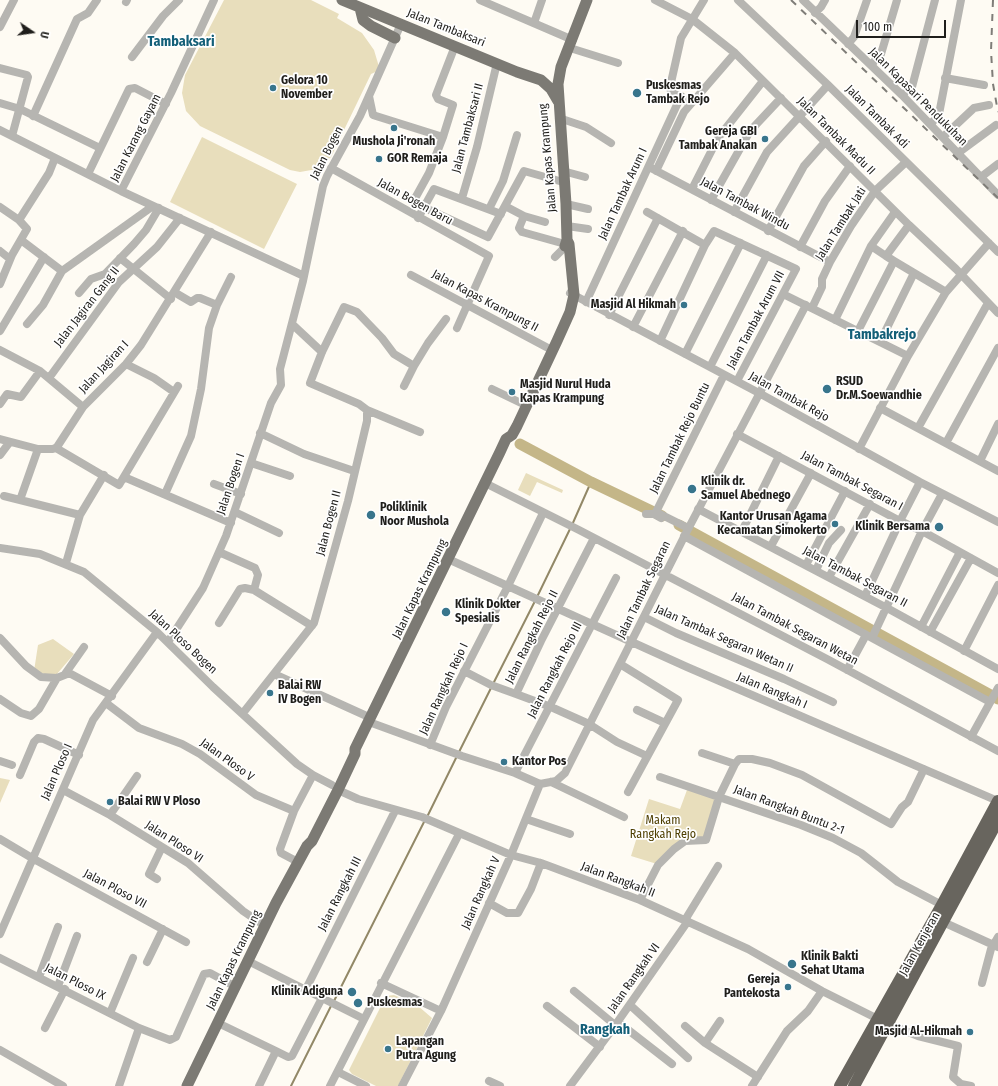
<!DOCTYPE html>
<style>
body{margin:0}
#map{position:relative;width:998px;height:1086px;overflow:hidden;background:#fefbf3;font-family:"Fira Sans Condensed",sans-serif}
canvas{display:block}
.north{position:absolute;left:12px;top:12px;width:40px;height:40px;-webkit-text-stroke:3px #fff;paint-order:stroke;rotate:103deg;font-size:11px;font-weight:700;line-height:16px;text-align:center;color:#1f1e1b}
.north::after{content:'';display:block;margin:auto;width:14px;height:18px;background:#1f1e1b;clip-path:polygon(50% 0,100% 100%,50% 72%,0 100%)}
.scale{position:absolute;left:856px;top:20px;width:90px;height:18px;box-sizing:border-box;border:2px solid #1f1e1b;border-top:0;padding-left:5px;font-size:12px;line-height:14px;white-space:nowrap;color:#1f1e1b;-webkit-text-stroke:3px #fff;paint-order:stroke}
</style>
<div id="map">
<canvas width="998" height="1086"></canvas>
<div class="north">U</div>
<div class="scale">100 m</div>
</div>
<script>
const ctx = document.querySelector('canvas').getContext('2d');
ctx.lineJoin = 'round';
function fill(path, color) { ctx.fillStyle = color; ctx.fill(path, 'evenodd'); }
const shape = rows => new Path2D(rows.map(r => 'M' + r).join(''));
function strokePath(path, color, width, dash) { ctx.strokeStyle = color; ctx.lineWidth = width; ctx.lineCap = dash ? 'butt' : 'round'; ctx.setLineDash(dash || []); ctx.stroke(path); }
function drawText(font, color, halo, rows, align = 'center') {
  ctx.font = font + ' "Fira Sans Condensed",sans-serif'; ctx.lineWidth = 3.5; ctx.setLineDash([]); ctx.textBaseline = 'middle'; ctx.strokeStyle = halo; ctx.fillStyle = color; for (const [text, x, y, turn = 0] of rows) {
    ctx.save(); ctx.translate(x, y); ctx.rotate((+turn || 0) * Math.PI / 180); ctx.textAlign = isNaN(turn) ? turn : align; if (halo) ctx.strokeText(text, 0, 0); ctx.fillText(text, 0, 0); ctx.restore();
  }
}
const green = shape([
 [224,0,311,0,339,14,337,18,362,33,374,50,380,70,371,74,331,157,317,169,300,172,290,170,200,126,186,111,182,93,185,75],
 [202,137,297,184,264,249,170,202],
 [526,473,563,490,562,493,537,482,530,496,518,490],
 [53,639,74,654,57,674,51,676,34,671,38,645],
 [0,778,10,780,0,803],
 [687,790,716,797,703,839,690,839,657,864,631,856,649,799,680,809],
 [394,995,417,1005,432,1018,398,1086,376,1086,352,1074,349,1070,386,996]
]);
const stream = shape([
 [572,525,591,482],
 [537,597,570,529],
 [493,684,535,601],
 [459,752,491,688],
 [427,817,457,756],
 [334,1001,425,820],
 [291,1086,332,1004]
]);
const river = shape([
 [520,444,591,482,662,516],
 [679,525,998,699]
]);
const minor = shape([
 [480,0,573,40],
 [655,0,692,19,735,53,909,225,956,269,998,313],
 [738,0,828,85,998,252],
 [803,0,902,95,998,195],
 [126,2,127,0],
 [815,13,821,7,825,0],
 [534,23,542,0],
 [0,27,14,0],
 [848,44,854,37,867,0],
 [570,48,618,63],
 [132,57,163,16,179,0],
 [871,65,881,54,897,0],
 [0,68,27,75,28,77,12,136],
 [945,78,984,85],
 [902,95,912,87,935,0],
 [369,96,373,115,376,116,443,137,429,173,413,202],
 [0,103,20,109,100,148],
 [690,105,683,98,671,92,670,87,681,38,704,0],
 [33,116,77,19,88,13,97,0],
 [559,118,586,127,611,143],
 [931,124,939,114,961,0],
 [0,130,121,191,304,276],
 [443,137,453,105,438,99,436,95,455,46],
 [943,137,974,108,989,105],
 [958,153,996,125],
 [649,167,830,262],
 [331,168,489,256,457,328],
 [563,171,585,177],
 [656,171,684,112,735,53],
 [88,174,129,89,135,88,166,104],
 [981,177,998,164],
 [692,189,718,138,763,81],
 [121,191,171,93,214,0],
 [462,198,477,147,497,63],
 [711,200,750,131,781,98],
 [566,204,588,209],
 [505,206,524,216,545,222],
 [0,207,19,220,27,229,12,255,0,284],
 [423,207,488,237,524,171,563,182],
 [489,209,503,181,517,135],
 [647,212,705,245],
 [734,212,767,152,828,85],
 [524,216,519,228,522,232,565,244],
 [418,218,434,189,501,214],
 [19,220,49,173,55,158],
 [567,226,588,229],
 [768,231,804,166,826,141],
 [21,240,62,271,153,206],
 [871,246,886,256],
 [800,247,825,201,850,166],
 [0,251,10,259],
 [555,257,565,247],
 [120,258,171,299],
 [894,261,946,292],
 [411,275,548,348],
 [174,292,191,302,197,298,200,298,217,305],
 [79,293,91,279,105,274,134,244,146,230,159,208],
 [570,293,759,393,920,482,998,522],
 [783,294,908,356],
 [586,302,681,96],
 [812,308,822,287,822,279,830,262,851,226,875,191,906,162],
 [609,315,658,218],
 [835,320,871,246,895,212],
 [27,324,43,305,62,271],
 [292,324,322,352],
 [633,327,683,231],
 [0,331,44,257],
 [858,331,894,261,886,256,909,225],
 [660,341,705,245,714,231,796,269,737,381],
 [880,342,914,273],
 [0,350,40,371,83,407],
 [685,354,741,243],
 [126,364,154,378,174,392],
 [710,367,767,255],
 [49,378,119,282,157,247,180,218],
 [404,386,414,366,428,343,446,319],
 [492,389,521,403],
 [0,404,7,394,21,397,40,371],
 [880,408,998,471],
 [367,410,420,432],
 [918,428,988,303],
 [260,433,304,454,354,471],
 [737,434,900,521,922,531,998,573],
 [0,439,38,449,53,449,57,447,83,407,126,364,141,345,211,232],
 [946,443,998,348],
 [56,448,119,485,178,386],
 [859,449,908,356,946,292,989,243],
 [0,455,9,443],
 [980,461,998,424],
 [251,463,290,476],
 [124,477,231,523],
 [485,483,579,530,827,659,998,751],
 [214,484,241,494],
 [165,494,191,436,201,389,209,328,217,305,231,277],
 [4,496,80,515],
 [20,500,38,449],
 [698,509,887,608,998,669],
 [235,512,279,533],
 [646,514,654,514,661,518],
 [688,528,656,512,724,375],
 [742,531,779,456],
 [684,536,990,702],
 [771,546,811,473],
 [0,548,40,554,84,572,157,632,213,687,297,764,313,775,332,785],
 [219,552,255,568,258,575,254,590,312,626],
 [448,559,687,667,998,801],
 [66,563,80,515,104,475],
 [806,565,845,491],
 [816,570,829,543,841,530],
 [829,577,870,504],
 [865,596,900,521,920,482],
 [644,617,676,633,784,679,833,702],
 [219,623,240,589,245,588,254,590],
 [921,627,960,552],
 [930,632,971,558],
 [0,638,26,666,41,677,57,678,67,674,71,674,112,696],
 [872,638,922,531,942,494],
 [168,642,203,588,226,536,271,403,281,385,280,369,303,281,323,186,327,176,360,116,401,24],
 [964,651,998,585],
 [620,664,678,700,628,792],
 [847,670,866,635],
 [464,671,491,685,516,694,541,641,594,538],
 [65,674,84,647],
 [274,674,371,718],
 [516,694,551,707,589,724,617,742,647,756],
 [0,699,21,713,31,716,39,709,57,678],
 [106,703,139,728,182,744,200,754,256,795,294,811],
 [637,710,665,723],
 [243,713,314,623,348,501,367,421,367,410,359,404,310,383,322,352,344,307,357,312,382,338,394,354,414,366],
 [369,722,462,756,515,773,540,784],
 [971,737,998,688],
 [430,745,446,707,508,586,543,513],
 [702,753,735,764],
 [0,761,12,765],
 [515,773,616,578],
 [20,775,34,742,38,738,44,739,79,755],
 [660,777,801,825,833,838,861,853,898,882,942,905],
 [551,782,624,817],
 [540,784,556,781,565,773,686,533,806,305],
 [63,790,110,815,188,863,243,911,265,926],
 [338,790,358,799,422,817,511,855,541,863,640,900,748,949,822,991,878,1019],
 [110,815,137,776],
 [526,819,570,834],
 [0,839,32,858,186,942],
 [298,862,281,853,280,849,294,811,313,775],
 [157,879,149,874,162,847],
 [640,900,658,865,674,849,685,841,706,840,719,797,735,764,739,759,752,759,770,763,802,775,891,824,902,807,908,802,924,769],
 [489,903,507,913,518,913,531,889,541,863],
 [685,920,718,866],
 [943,922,998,947],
 [0,934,93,720,157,632],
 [0,958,139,1028,170,1040,176,1037,204,974,210,973,236,987],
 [248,961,364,1019],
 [147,962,163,929],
 [39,977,58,927],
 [381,983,441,1011],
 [982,983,991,949,998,937],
 [58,986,77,936],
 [306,989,395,811],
 [574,991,615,1025],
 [630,1005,688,1058],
 [547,1006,600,1047],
 [110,1013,133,958],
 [618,1022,672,1064],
 [218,1023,276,1051,259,1086],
 [888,1024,918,1036,958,1046,953,1077,961,1084,971,1086],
 [685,1026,705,1043,758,1077],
 [45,1028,65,989],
 [705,1043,720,1021],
 [0,1050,63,1086],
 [276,1051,288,1057,292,1056,322,998],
 [338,1072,366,1086],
 [489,1081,500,1086],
 [119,1086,139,1028],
 [330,1086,459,834],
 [402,1086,441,1011,511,855,540,784],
 [570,1086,614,1027,688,921],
 [752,1086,787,1031,808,1011,822,991]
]);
const major = shape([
 [342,0,517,72,541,80,551,89,558,101],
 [360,8,363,20,371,26,395,38],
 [565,246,567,240,566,204,558,84,561,67,587,0],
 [187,1086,276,903,307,846,312,841,338,790,355,754,355,749,500,452,506,439,512,435,517,426,557,341,570,312,574,295,569,244,567,240]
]);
const highway = shape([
 [840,1086,942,905,998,801],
 [854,1086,998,820]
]);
const rail = shape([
 [791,0,998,198],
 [993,0,991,51,993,84,998,112]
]);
const markers = [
 [273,88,4,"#38758c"],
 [637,93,5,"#38758c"],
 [394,128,4,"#38758c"],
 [765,139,4,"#38758c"],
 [379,159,4,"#38758c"],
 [684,305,4,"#38758c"],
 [827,389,5,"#38758c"],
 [512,392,4,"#38758c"],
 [692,489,5,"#38758c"],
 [371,515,5,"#38758c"],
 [835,524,4,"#38758c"],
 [939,527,5,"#38758c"],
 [446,612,5,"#38758c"],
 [270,693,4,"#38758c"],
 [504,762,4,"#38758c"],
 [110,802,4,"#38758c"],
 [792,964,5,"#38758c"],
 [788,987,4,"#38758c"],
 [352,992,5,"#38758c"],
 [358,1003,5,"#38758c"],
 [970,1032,4,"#38758c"],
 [388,1049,4,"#38758c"]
];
const streetNames = [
 ["Jalan Tambaksari",446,28,22],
 ["Jalan Kapasari Pendukuhan",918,97,45],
 ["Jalan Tambak Adi",877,117,45],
 ["Jalan Tambaksari II",468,128,-75],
 ["Jalan Tambak Madu II",836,136,45],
 ["Jalan Karang Gayam",136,138,-63],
 ["Jalan Bogen",327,153,-63],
 ["Jalan Kapas Krampung",548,158,-95],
 ["Jalan Tambak Arum I",623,194,-65],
 ["Jalan Bogen Baru",415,202,29],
 ["Jalan Tambak Windu",745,204,28],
 ["Jalan Tambak Jati",841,224,-58],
 ["Jalan Kapas Krampung II",485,301,28],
 ["Jalan Jagiran Gang II",87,307,-52],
 ["Jalan Tambak Arum VII",756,320,-62],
 ["Jalan Jagiran I",104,367,-47],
 ["Jalan Tambak Rejo",789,397,29],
 ["Jalan Tambak Rejo Buntu",680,438,-64],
 ["Jalan Tambak Segaran I",852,481,28],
 ["Jalan Bogen I",231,484,-71],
 ["Jalan Bogen II",329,523,-75],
 ["Jalan Tambak Segaran II",855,577,28],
 ["Jalan Kapas Krampung",420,589,-64],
 ["Jalan Tambak Segaran",644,590,-64],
 ["Jalan Tambak Segaran Wetan",795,629,28],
 ["Jalan Rangkah Rejo II",532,637,-63],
 ["Jalan Tambak Segaran Wetan II",724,639,24],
 ["Jalan Ploso Bogen",183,642,43],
 ["Jalan Rangkah Rejo III",555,670,-63],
 ["Jalan Rangkah Rejo I",444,689,-65],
 ["Jalan Rangkah I",772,691,23],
 ["Jalan Ploso V",227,760,36],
 ["Jalan Ploso I",57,772,-66],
 ["Jalan Rangkah Buntu 2-1",789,810,21],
 ["Jalan Ploso VI",174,842,33],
 ["Jalan Rangkah II",618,880,21],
 ["Jalan Ploso VII",115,889,28],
 ["Jalan Rangkah V",481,893,-66],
 ["Jalan Rangkah III",340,894,-63],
 ["Jalan Kenjeran",920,944,-61],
 ["Jalan Kapas Krampung",234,960,-64],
 ["Jalan Rangkah VI",634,978,-55],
 ["Jalan Ploso IX",75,982,27]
];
const poiNames = [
 ["Gelora 10",281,81],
 ["November",281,95],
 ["Puskesmas",646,86],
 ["Tambak Rejo",646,100],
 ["Gereja GBI",757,132,"right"],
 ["Tambak Anakan",757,146,"right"],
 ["Mushola Ji'ronah",394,142,"center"],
 ["GOR Remaja",387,159],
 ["Masjid Al Hikmah",676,305,"right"],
 ["RSUD",836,382],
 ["Dr.M.Soewandhie",836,396],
 ["Masjid Nurul Huda",520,385],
 ["Kapas Krampung",520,399],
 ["Klinik dr.",701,482],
 ["Samuel Abednego",701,496],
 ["Poliklinik",380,508],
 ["Noor Mushola",380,522],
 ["Kantor Urusan Agama",827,517,"right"],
 ["Kecamatan Simokerto",827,531,"right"],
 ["Klinik Bersama",930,527,"right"],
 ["Klinik Dokter",455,605],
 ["Spesialis",455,619],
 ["Balai RW",278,686],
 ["IV Bogen",278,700],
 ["Kantor Pos",512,762],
 ["Balai RW V Ploso",118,802],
 ["Klinik Bakti",801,957],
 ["Sehat Utama",801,971],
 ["Gereja",780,980,"right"],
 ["Pantekosta",780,994,"right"],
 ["Klinik Adiguna",343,992,"right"],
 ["Puskesmas",367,1003],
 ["Masjid Al-Hikmah",962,1032,"right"],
 ["Lapangan",396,1042],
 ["Putra Agung",396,1056]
];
const parkNames = [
 ["Makam",663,821],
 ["Rangkah Rejo",663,835]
];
const quarterNames = [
 ["Tambaksari",181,42],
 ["Tambakrejo",882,335],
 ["Rangkah",605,1030]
];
fill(green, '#e8debc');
strokePath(stream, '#928867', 2);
strokePath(river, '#c4b688', 11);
strokePath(minor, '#b6b5b1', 8);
strokePath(major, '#7c7a74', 11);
strokePath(highway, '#68655e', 12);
strokePath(rail, '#7f7d78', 2, [7, 7]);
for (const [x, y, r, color] of markers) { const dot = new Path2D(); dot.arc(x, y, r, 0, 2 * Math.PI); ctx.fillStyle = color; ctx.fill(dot); strokePath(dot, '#fff', 1.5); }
drawText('12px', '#1f1e1b', '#fff', streetNames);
drawText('bold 12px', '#1f1e1b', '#fff', poiNames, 'left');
drawText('12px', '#4e3f02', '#fff', parkNames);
drawText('bold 14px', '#135f78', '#fff', quarterNames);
</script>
